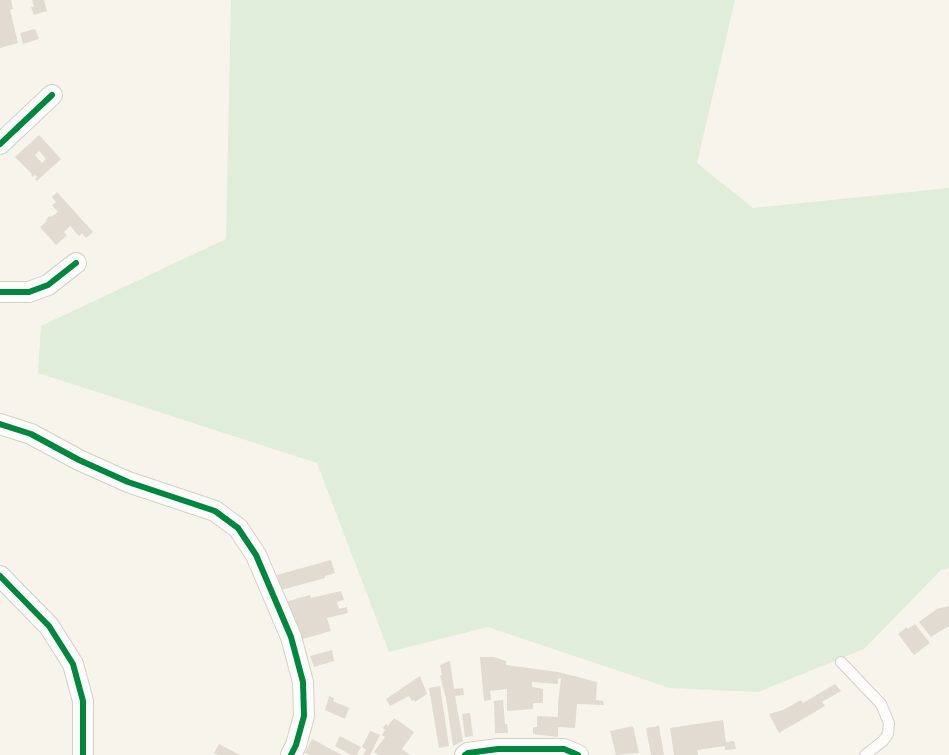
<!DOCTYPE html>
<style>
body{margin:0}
canvas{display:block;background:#f7f4ec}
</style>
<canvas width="949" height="755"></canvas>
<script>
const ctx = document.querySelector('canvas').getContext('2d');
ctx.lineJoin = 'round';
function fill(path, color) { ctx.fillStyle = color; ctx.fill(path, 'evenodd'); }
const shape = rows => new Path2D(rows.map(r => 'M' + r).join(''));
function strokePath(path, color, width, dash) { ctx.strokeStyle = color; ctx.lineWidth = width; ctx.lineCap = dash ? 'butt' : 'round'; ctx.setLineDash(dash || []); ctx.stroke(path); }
const green = shape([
 [231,0,735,0,697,163,753,208,949,188,949,568,941,570,864,649,758,692,670,688,488,627,389,652,317,463,38,373,41,326,226,239]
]);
const building = shape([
 [0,0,11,0,13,9,10,10,18,43,0,48],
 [32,0,44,0,47,11,34,15,31,7,34,6],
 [35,29,39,39,23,44,20,33],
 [39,135,61,159,37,181,35,179,37,177,35,175,32,177,31,175,32,174,15,157],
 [39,151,46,159,42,163,35,155],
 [57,192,93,232,86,238,82,233,79,236,70,226,64,232,67,235,56,245,40,227,47,221,46,219,50,216,51,217,58,212,52,205,56,202,52,197],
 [331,560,335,573,325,576,325,578,281,590,277,575],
 [341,591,344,600,337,602,339,609,347,607,348,613,327,618,331,631,299,640,285,602,310,595,311,598],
 [949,606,949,626,931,637,919,622,937,609],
 [915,624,930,643,914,655,898,634,907,627,908,629],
 [332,650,334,661,314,667,310,656],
 [480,657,494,657,506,661,506,665,558,672,597,682,596,700,603,701,604,705,577,704,575,728,558,727,558,737,533,734,533,727,537,727,537,716,558,717,558,703,561,679,558,678,558,684,532,682,532,687,543,689,543,703,533,703,533,709,507,711,507,689,490,691,491,700,484,701],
 [450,661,454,689,463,688,464,695,455,696,463,741,453,746,446,698,440,676,442,675,440,665],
 [420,676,427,694,415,702,414,700,412,701,409,696,390,706,386,699],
 [835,684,841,691,822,702,825,706,779,733,769,714,783,710,801,700,803,703],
 [440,686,449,746,439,748,429,688],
 [329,696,334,698,333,701,349,708,345,719,325,710],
 [503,700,505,724,507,724,508,733,495,733,494,701],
 [470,713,473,736,465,737,462,714],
 [394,718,414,732,402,749,410,755,378,755,374,752,385,737,382,735,385,730,383,728,386,724,388,726],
 [723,720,726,742,734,741,736,749,725,750,725,746,697,750,698,755,674,755,670,728],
 [633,726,639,753,616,755,610,731],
 [659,726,664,755,651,755,646,728],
 [370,731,380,735,370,755,363,755,366,750,362,747],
 [340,736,361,747,357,755,351,755,335,746],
 [312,739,342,755,310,755,305,753],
 [219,744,240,755,218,755,214,753]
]);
const service = shape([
 [841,662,881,704,889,723,888,734,883,741,865,755]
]);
const minor = shape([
 [0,144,52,95],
 [0,292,29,292,48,285,76,263],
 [0,424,31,434,79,460,128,482,215,511,238,528,256,555,291,637,303,682,304,716,296,745,291,755],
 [0,576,49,626,73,664,83,701,83,755],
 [465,755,468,753,498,749,564,749,578,755]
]);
const cycleway = shape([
 [0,144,52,95],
 [0,292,29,292,48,285,76,263],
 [0,424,31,434,79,460,128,482,215,511,238,528,256,555,291,637,303,682,304,716,296,745,291,755],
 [0,576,49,626,73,664,83,701,83,755],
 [465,755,468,753,498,749,564,749,578,755]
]);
fill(green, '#e0edd8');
fill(building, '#e1dbd1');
strokePath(service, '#d4d0c7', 12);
strokePath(minor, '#d4d0c7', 22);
strokePath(service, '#fefdfc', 10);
strokePath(minor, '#fefdfc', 20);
strokePath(cycleway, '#00873e', 6);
</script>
